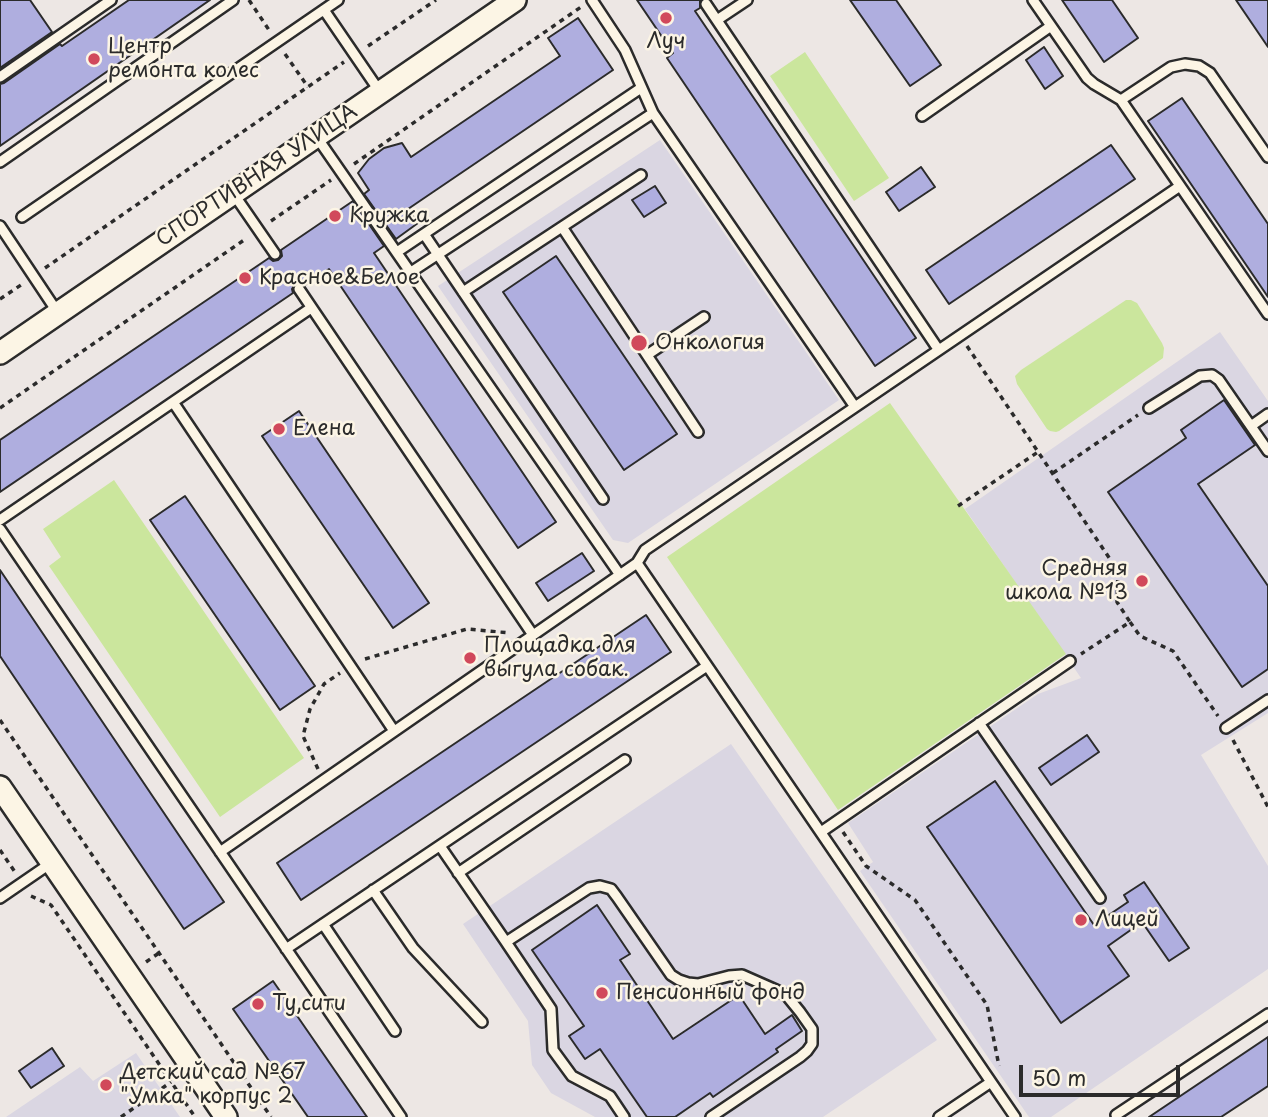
<!DOCTYPE html>
<meta charset="utf-8">
<style>
body{margin:0}
#map{position:relative;width:1268px;height:1117px;overflow:hidden;background:#ede7e4;font-family:"Playpen Sans",sans-serif}
canvas{display:block}
.scale{position:absolute;left:1019px;top:1065px;width:161px;height:32px;box-sizing:border-box;border:4px solid #2b2b2b;border-top:0;padding-left:9px;font-size:21px;line-height:24px;white-space:nowrap;color:#2b2b2b;-webkit-text-stroke:5px #fcf5e5;paint-order:stroke}
</style>
<div id="map">
<canvas width="1268" height="1117"></canvas>
<div class="scale">50 m</div>
</div>
<script>
const ctx = document.querySelector('canvas').getContext('2d');
ctx.lineJoin = 'round';
function fill(path, color) { ctx.fillStyle = color; ctx.fill(path, 'evenodd'); }
const shape = rows => new Path2D(rows.map(r => 'M' + r).join(''));
function strokePath(path, color, width, dash) { ctx.strokeStyle = color; ctx.lineWidth = width; ctx.lineCap = dash ? 'butt' : 'round'; ctx.setLineDash(dash || []); ctx.stroke(path); }
function drawText(font, color, halo, rows, align = 'center') {
  ctx.font = font + ' "Playpen Sans",sans-serif'; ctx.lineWidth = 5; ctx.setLineDash([]); ctx.textBaseline = 'middle'; ctx.strokeStyle = halo; ctx.fillStyle = color; for (const [text, x, y, turn = 0] of rows) {
    ctx.save(); ctx.translate(x, y); ctx.rotate((+turn || 0) * Math.PI / 180); ctx.textAlign = isNaN(turn) ? turn : align; if (halo) ctx.strokeText(text, 0, 0); ctx.fillText(text, 0, 0); ctx.restore();
  }
}
const built = shape([
 [660,140,839,400,628,543,613,540,438,286],
 [1220,332,1268,401,1268,713,1201,755,1268,866,1268,969,1051,1117,1029,1117,860,871,873,862,848,823,1038,694,1081,678,965,509],
 [731,744,937,1040,823,1117,595,1117,551,1093,532,1065,528,1021,463,924],
 [136,1053,180,1117,6,1117,80,1067,93,1081]
]);
const green = shape([
 [805,52,889,178,854,201,770,76],
 [1126,300,1131,300,1137,303,1162,343,1164,348,1163,358,1059,431,1056,432,1050,431,1047,429,1017,384,1015,376,1021,370],
 [890,403,1066,654,838,810,667,557],
 [114,480,304,758,220,817,49,566,61,557,43,529]
]);
const building = shape([
 [0,0,30,0,52,32,0,68,0,0],
 [129,0,210,0,0,146,0,84,4,83,60,44,62,46,129,0],
 [637,0,700,0,700,8,695,11,916,338,875,366,667,58,673,53,637,0],
 [850,0,896,0,941,65,910,86,850,0],
 [1062,0,1112,0,1138,38,1104,62,1062,0],
 [1236,0,1268,0,1268,47,1236,0],
 [578,18,613,70,408,209,418,223,396,239,364,194,369,190,358,173,369,159,384,148,402,143,411,157,560,56,548,38,578,18],
 [1044,47,1063,76,1045,89,1026,60,1044,47],
 [1182,98,1268,224,1268,297,1148,121,1182,98],
 [1111,145,1135,179,949,304,926,270,1111,145],
 [921,167,935,187,899,211,886,192,921,167],
 [655,186,666,203,644,217,632,200,655,186],
 [353,201,384,246,374,253,556,522,518,548,329,269,305,285,299,282,295,284,292,289,293,293,0,492,0,440,269,258,273,261,278,260,282,256,281,250,353,201],
 [556,256,677,434,624,470,503,292,556,256],
 [1224,400,1255,445,1198,484,1268,586,1268,669,1242,687,1108,492,1186,438,1181,430,1224,400],
 [299,411,429,603,393,628,262,436,299,411],
 [185,496,315,686,280,710,150,520,185,496],
 [582,553,594,571,548,601,536,583,582,553],
 [0,570,224,902,184,929,0,656,0,570],
 [646,615,671,652,301,900,277,863,646,615],
 [1087,735,1099,752,1051,785,1039,768,1087,735],
 [995,781,1094,925,1128,902,1124,895,1144,882,1189,948,1169,961,1142,922,1108,946,1129,976,1061,1023,927,827,995,781],
 [597,905,630,954,620,960,673,1039,739,995,765,1034,792,1015,802,1031,776,1049,778,1052,713,1097,710,1093,675,1117,647,1117,600,1049,585,1059,569,1036,584,1026,532,950,597,905],
 [273,981,367,1117,308,1117,233,1009,273,981],
 [1268,1037,1268,1086,1221,1117,1149,1117,1268,1037],
 [52,1048,64,1066,31,1088,19,1071,52,1048]
]);
const path = shape([
 [249,0,269,30],
 [368,46,436,0],
 [285,54,308,87],
 [354,164,581,7],
 [271,221,331,180],
 [45,268,344,62],
 [0,299,21,285],
 [967,346,1118,571,1117,602,1130,622,1081,654],
 [0,408,247,238],
 [1053,473,1138,415],
 [958,506,1038,452],
 [1130,622,1140,636,1173,651,1218,716],
 [365,659,467,629,510,633],
 [0,720,271,1117],
 [1233,740,1268,807],
 [318,769,303,736,310,709,324,684,340,673],
 [843,832,866,866,915,900,987,1005,999,1066],
 [0,850,15,872],
 [31,896,51,905,195,1117],
 [146,962,159,953],
 [121,1117,171,1082]
]);
const service = shape([
 [1033,0,1087,78,1094,84,1121,100,1171,67,1185,64,1199,66,1210,73,1268,157],
 [706,4,938,349],
 [324,10,380,92],
 [717,20,747,0],
 [0,77,111,0],
 [1121,100,1268,314],
 [922,116,1051,26],
 [316,136,620,575],
 [0,162,233,0],
 [233,193,275,254],
 [22,217,338,0],
 [0,226,58,313],
 [562,227,698,432],
 [424,234,603,499],
 [397,252,641,88],
 [411,272,653,113],
 [299,289,533,635],
 [463,292,641,175],
 [647,355,704,317],
 [173,402,394,731],
 [855,407,1180,186],
 [1149,408,1200,376,1212,375,1219,380,1268,451],
 [1251,426,1268,414],
 [0,520,311,308],
 [0,529,401,1117],
 [637,563,991,1082,939,1117],
 [979,723,1100,898],
 [1226,728,1268,700],
 [821,832,1070,661],
 [440,846,506,942,589,888,600,886,611,889,617,897,671,975,679,980,688,983,698,984,729,976,742,975,776,990,787,996,800,1012,812,1029,812,1044,807,1051,800,1057,711,1117],
 [220,852,637,563,645,550,855,407,653,113,625,50,592,0],
 [458,873,625,760],
 [373,890,413,948,482,1022],
 [0,898,51,863],
 [323,924,395,1031],
 [506,942,551,1009,553,1050,572,1076,610,1096,624,1117],
 [286,949,707,666],
 [991,1082,1015,1117],
 [1116,1115,1268,1014]
]);
const tertiary = shape([
 [0,353,515,0],
 [0,787,226,1117]
]);
const markers = [
 [666,18,7,"#d1495b"],
 [94,59,7,"#d1495b"],
 [335,216,7,"#d1495b"],
 [245,278,7,"#d1495b"],
 [639,343,9,"#d1495b"],
 [279,429,7,"#d1495b"],
 [1142,581,7,"#d1495b"],
 [470,658,7,"#d1495b"],
 [1081,920,7,"#d1495b"],
 [602,993,7,"#d1495b"],
 [258,1004,7,"#d1495b"],
 [106,1085,7,"#d1495b"]
];
const poiNames = [
 ["Луч",666,42,"center"],
 ["Центр",108,47],
 ["ремонта колес",108,71],
 ["Кружка",349,216],
 ["Красное&Белое",259,278],
 ["Онкология",655,343],
 ["Елена",293,429],
 ["Средняя",1128,569,"right"],
 ["школа №13",1128,593,"right"],
 ["Площадка для",484,646],
 ["выгула собак.",484,670],
 ["Лицей",1095,920],
 ["Пенсионный фонд",616,993],
 ["Ту,сити",272,1004],
 ["Детский сад №67",120,1073],
 ["\"Умка\" корпус 2",120,1097]
];
const streetNames = [
 ["СПОРТИВНАЯ УЛИЦА",257,176,-34]
];
fill(built, '#dad6e2');
fill(green, '#cbe69d');
fill(building, '#afaedf');
strokePath(building, '#2b2b2b', 2);
strokePath(service, '#2b2b2b', 14);
strokePath(tertiary, '#2b2b2b', 26);
strokePath(path, '#2b2b2b', 3.5, [5, 5]);
strokePath(service, '#fcf5e5', 9);
strokePath(tertiary, '#fcf5e5', 21);
for (const [x, y, r, color] of markers) { const dot = new Path2D(); dot.arc(x, y, r, 0, 2 * Math.PI); ctx.fillStyle = color; ctx.fill(dot); strokePath(dot, '#fcf5e5', 2.5); }
drawText('21px', '#2b2b2b', '#fcf5e5', poiNames, 'left');
drawText('21px', '#2b2b2b', '#fcf5e5', streetNames);
</script>
